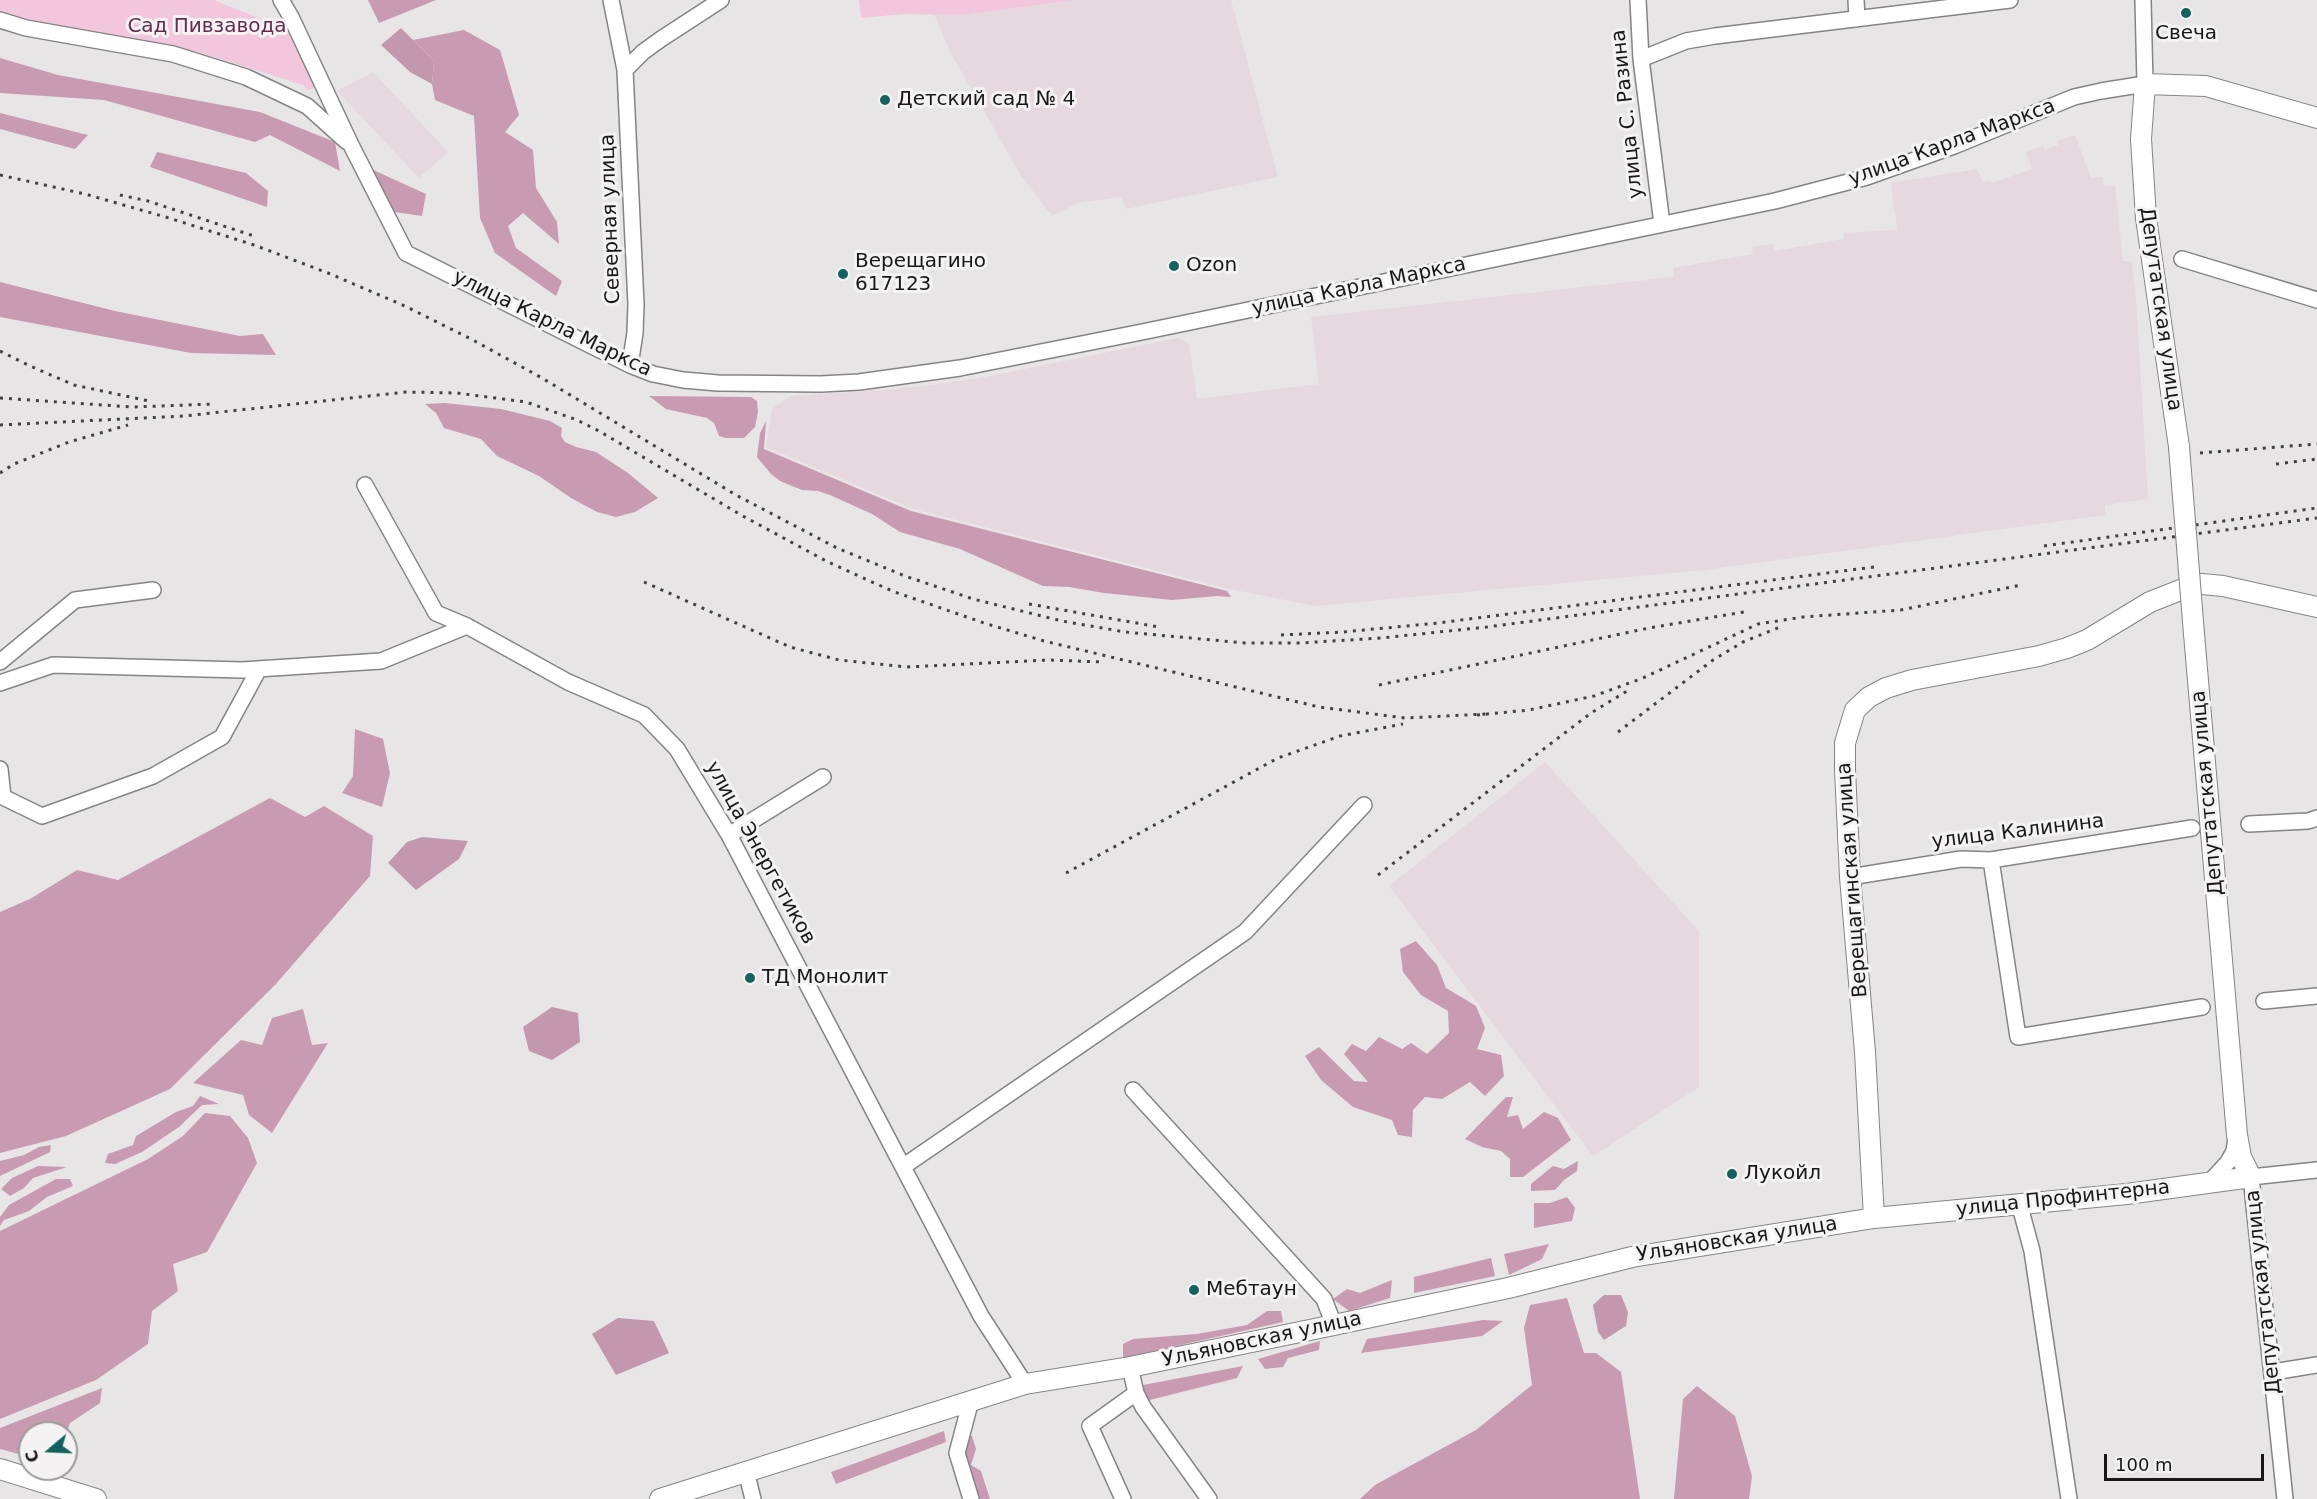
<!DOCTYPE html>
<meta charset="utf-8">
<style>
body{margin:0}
#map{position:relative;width:2317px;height:1499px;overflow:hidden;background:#e8e5e6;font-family:"DejaVu Sans",sans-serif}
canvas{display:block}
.north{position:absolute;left:18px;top:1421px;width:60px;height:60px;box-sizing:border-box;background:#f5f2f3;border:2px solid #9d9a9b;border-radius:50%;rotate:251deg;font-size:16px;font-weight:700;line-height:24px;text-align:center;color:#191718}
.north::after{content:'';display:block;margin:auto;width:21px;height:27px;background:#14625d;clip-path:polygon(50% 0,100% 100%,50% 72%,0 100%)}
.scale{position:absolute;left:2104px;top:1454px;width:160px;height:27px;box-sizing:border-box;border:3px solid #191718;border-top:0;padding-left:8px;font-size:18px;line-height:21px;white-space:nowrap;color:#191718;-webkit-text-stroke:4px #f5f2f3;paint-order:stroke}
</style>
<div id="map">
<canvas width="2317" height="1499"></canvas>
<div class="north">С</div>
<div class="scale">100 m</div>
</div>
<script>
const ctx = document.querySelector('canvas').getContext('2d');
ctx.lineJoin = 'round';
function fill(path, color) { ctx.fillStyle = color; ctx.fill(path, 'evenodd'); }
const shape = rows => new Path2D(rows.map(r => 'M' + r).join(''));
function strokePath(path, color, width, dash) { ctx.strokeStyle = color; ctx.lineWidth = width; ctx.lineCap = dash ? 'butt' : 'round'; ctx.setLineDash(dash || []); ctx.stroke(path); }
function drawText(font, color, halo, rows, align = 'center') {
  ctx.font = font + ' "DejaVu Sans",sans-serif'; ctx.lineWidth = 6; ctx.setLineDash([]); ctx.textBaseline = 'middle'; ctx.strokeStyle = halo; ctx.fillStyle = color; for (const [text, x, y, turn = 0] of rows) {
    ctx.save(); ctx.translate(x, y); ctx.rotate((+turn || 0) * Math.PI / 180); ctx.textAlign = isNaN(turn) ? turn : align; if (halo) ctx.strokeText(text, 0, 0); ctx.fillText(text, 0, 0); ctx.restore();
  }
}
const built = shape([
 [1076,0,1231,0,1278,177,1126,209,1121,197,1078,203,1052,216,1020,174,950,52,934,14,963,15],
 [373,72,448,152,419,178,337,91],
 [2075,135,2091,178,2103,177,2104,186,2115,185,2123,261,2132,261,2136,298,2148,499,2105,505,2105,515,1705,570,1315,606,1230,589,913,509,766,447,772,409,790,396,898,389,975,379,1178,338,1189,344,1197,399,1319,384,1311,317,1674,277,1673,268,1753,254,1752,247,1773,244,1775,251,1843,239,1844,233,1897,230,1891,183,1977,169,1983,182,1990,180,1992,183,2032,169,2026,152,2043,146,2045,150,2058,145,2057,141],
 [1545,762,1699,931,1699,1087,1593,1156,1389,886]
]);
const green = shape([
 [0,0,214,0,278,26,284,23,312,75,314,88,307,90,303,85,199,52,65,29,0,12],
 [859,0,1076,0,963,15,904,14,861,18]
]);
const forest = shape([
 [368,0,436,0,379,23],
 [464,30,500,50,519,115,505,132,533,150,536,188,557,222,559,244,523,213,508,226,516,248,562,281,556,296,495,253,480,218,474,116,435,100,432,84,434,61,413,40],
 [0,58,58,75,260,112,335,142,340,171,270,135,255,142,104,100,0,93],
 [0,113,88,135,75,149,0,129],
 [157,152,246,173,268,191,267,207,150,167],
 [369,168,426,194,422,216,395,212],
 [0,282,115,311,240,336,263,334,276,355,191,353,0,317],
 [649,396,751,397,757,401,758,412,755,427,744,438,726,438,719,436,714,423,707,418,666,409],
 [445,403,501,409,550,421,562,428,561,436,565,442,576,447,596,452,628,473,658,498,635,512,616,517,597,512,571,498,539,476,497,456,481,439,444,428,436,413,425,404],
 [766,421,764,449,911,511,1227,591,1231,597,1217,596,1172,600,1104,593,1069,587,1043,586,960,549,900,532,872,514,830,495,818,491,802,490,780,481,771,474,757,457,760,433],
 [355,729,383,739,390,773,382,807,342,793,353,776],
 [270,798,305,817,324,806,373,836,370,876,275,985,170,1089,66,1136,0,1153,0,912,30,899,77,870,118,880],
 [1416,941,1437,965,1446,988,1476,1006,1485,1028,1477,1049,1501,1055,1504,1076,1485,1096,1470,1082,1442,1099,1425,1097,1413,1110,1412,1137,1398,1135,1392,1120,1353,1107,1321,1080,1305,1056,1319,1047,1354,1081,1368,1082,1344,1054,1352,1044,1366,1051,1379,1037,1402,1049,1411,1043,1427,1054,1449,1033,1448,1011,1421,995,1403,972,1400,949],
 [303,1009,312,1045,328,1043,272,1133,249,1115,243,1095,193,1083,241,1040,262,1045,272,1018],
 [200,1096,219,1104,202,1105,179,1127,142,1152,115,1164,105,1163,108,1154,133,1145,136,1136,176,1112,193,1106],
 [1506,1097,1513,1097,1507,1117,1518,1115,1523,1129,1544,1112,1558,1118,1571,1140,1523,1177,1510,1177,1510,1159,1501,1151,1482,1147,1465,1139],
 [205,1113,230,1116,248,1138,257,1163,207,1252,173,1264,178,1291,152,1311,148,1344,96,1380,0,1419,0,1231,148,1159,183,1136],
 [51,1145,50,1152,0,1176,0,1161,24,1155,39,1147],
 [1578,1161,1577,1171,1564,1180,1555,1190,1531,1191,1531,1184,1553,1166,1564,1169],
 [38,1166,67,1167,33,1178,24,1188,10,1196,1,1189,12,1178],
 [56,1179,70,1179,73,1186,47,1197,29,1211,4,1220,0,1226,0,1217,9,1205],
 [1567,1197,1575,1208,1572,1221,1534,1228,1534,1203,1550,1203],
 [1549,1244,1542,1259,1509,1275,1504,1254],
 [1491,1258,1495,1276,1414,1293,1414,1277],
 [1392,1280,1390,1298,1349,1311,1333,1299,1347,1289,1360,1293],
 [1567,1298,1584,1353,1596,1353,1621,1372,1640,1499,1360,1499,1375,1485,1476,1430,1532,1385,1524,1328,1530,1305],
 [1267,1311,1281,1311,1283,1322,1123,1358,1123,1344,1133,1339,1197,1334,1247,1325],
 [1483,1320,1503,1321,1482,1336,1361,1353,1367,1339],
 [1320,1341,1319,1350,1288,1358,1283,1367,1265,1369,1258,1359],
 [1243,1366,1237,1378,1146,1401,1143,1385],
 [1697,1386,1735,1416,1752,1476,1749,1499,1674,1499,1683,1399],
 [102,1388,100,1403,70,1423,66,1433,30,1433,30,1457,0,1449,0,1428],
 [944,1431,946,1442,836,1484,831,1472],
 [966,1434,972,1436,976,1449,971,1465,981,1471,990,1499,976,1499,963,1460]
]);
const water = shape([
 [401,28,434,61,432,84,410,72,381,45],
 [422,837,468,841,459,859,416,890,388,863,407,842],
 [552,1007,578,1013,580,1042,552,1060,529,1051,523,1027],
 [1604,1295,1621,1295,1628,1312,1626,1326,1604,1340,1598,1332,1593,1305],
 [618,1318,654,1321,669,1353,616,1375,592,1334]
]);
const minor = shape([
 [281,0,291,17,351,145,406,253,630,365,653,374,683,380,718,383,821,384,859,382,960,368,1142,332,1775,201,1867,177,1954,146,2074,97,2101,91,2145,84,2143,0],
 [611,0,625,70],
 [1638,0,1641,59,1662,224],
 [1856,0,1857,19],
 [0,20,26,28,173,54,246,77,307,106,346,141],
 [1641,59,1686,41,1715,36,2010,0],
 [2182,259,2317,300],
 [630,365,635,333,636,304,625,70,643,52,661,39,721,0],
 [365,485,436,613,467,626,568,682,644,715,677,749,729,835,981,1316,1025,1384],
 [0,662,75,600,153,590],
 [0,683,53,665,242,670,381,661,467,626],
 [0,769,3,797,42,816,153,776,222,737,259,669],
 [2249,824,2308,821,2317,818],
 [729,835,823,777],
 [1991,860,2018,1037,2202,1007],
 [1850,877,1961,859,1991,860,2192,828],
 [2264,1001,2317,996],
 [1133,1090,1324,1299,1334,1325],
 [904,1166,1245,932,1364,805],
 [2208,1184,2228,1162,2234,1151,2236,1138],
 [2019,1203,2032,1251,2069,1499],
 [1130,1367,1136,1393,1143,1407,1209,1499],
 [2273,1372,2317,1365],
 [971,1400,957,1453,971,1499],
 [746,1471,753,1499],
 [1123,1499,1090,1426,1136,1393],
 [2285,1499,2251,1177,2317,1170]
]);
const major = shape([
 [2179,447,2146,218,2141,139,2145,84,2206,86,2317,118],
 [1874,1218,1865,1052,1850,877,1845,770,1845,743,1855,710,1869,697,1886,688,1912,680,2039,656,2067,648,2087,640,2150,602,2188,587,2202,584,2223,586,2317,607],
 [0,1469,96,1499],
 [660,1499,1025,1384,1130,1367,1334,1325,1508,1288,1632,1257,1874,1218,2127,1194,2251,1177,2241,1157,2237,1135,2194,634]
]);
const rail = shape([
 [0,175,85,194,169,218,254,245,328,273,405,306,471,339,542,378,736,495,837,548,905,576,973,599,1062,621,1125,632,1245,643,1300,643,1381,638,1487,627,2317,518],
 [120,195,148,201,257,237],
 [0,351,30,366,74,385,149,401],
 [0,398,132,407,214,404],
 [0,425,184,416,406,392,457,393,526,402,577,420,599,431,741,515,828,562,892,591,984,623,1044,641,1319,707,1405,718,1486,714],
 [2200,453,2317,444],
 [2276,464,2317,459],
 [0,473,14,464,69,442,128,425],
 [2044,546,2317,508],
 [644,582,790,647,839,660,907,667,1048,660,1104,662],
 [1029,604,1159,627],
 [1281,635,1343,632,1438,623,1874,567],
 [1379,685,1649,628,1744,612],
 [1477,715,1529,710,1594,696,1643,678,1758,624,1803,617,1901,610,2021,585],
 [1618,732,1713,660,1743,642,1780,627],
 [1066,873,1278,758,1340,736,1403,724],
 [1378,875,1591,713,1627,691]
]);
const majorBridge = shape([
 [2179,447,2194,634]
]);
const markers = [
 [2186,13,6,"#14625d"],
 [885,100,6,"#14625d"],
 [1174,266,6,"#14625d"],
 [843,274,6,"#14625d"],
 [750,978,6,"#14625d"],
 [1732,1174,6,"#14625d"],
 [1194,1290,6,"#14625d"]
];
const parkNames = [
 ["Сад Пивзавода",207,27]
];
const poiNames = [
 ["Свеча",2186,34,"center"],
 ["Детский сад № 4",897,100],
 ["Верещагино",855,262],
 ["617123",855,285],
 ["Ozon",1186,266],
 ["ТД Монолит",762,978],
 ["Лукойл",1744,1174],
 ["Мебтаун",1206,1290]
];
const streetNames = [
 ["улица С. Разина",1628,114,-96],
 ["улица Карла Маркса",1952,143,-20],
 ["Северная улица",611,219,-92],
 ["улица Карла Маркса",1359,287,-12],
 ["Депутатская улица",2160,309,82],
 ["улица Карла Маркса",552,324,26],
 ["Депутатская улица",2208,793,-95],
 ["улица Калинина",2018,832,-7],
 ["улица Энергетиков",760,853,61],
 ["Верещагинская улица",1853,880,-94],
 ["улица Профинтерна",2063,1199,-6],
 ["Ульяновская улица",1737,1240,-9],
 ["Депутатская улица",2264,1292,-96],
 ["Ульяновская улица",1262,1340,-12]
];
fill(built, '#e5d9df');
fill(green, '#f2c7dd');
fill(forest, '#c89bb2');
fill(water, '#c397ad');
strokePath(minor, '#868384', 18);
strokePath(major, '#868384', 22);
strokePath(minor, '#fff', 15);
strokePath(major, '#fff', 20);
strokePath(rail, '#434142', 3, [3, 6]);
strokePath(majorBridge, '#868384', 22, []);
strokePath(majorBridge, '#fff', 20);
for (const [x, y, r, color] of markers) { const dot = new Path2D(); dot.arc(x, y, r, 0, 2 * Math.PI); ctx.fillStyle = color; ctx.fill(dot); strokePath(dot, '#f5f2f3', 2); }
drawText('20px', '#632c4c', '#f5f2f3', parkNames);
drawText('20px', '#191718', '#f5f2f3', poiNames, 'left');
drawText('20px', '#191718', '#f5f2f3', streetNames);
</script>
